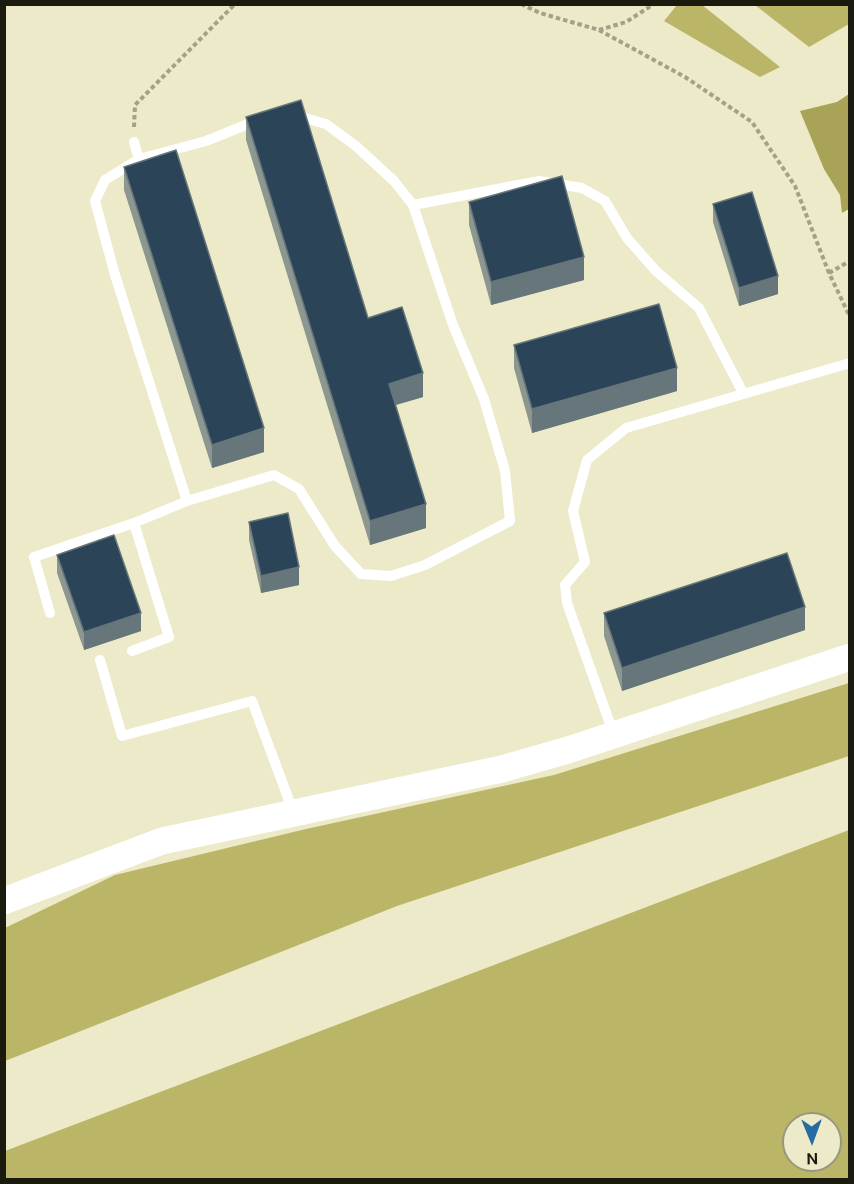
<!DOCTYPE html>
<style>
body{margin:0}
#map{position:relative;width:854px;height:1184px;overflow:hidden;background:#eceac8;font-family:"DM Sans",sans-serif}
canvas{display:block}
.frame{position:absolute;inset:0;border:6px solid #1b1a0e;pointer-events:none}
.north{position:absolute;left:782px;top:1112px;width:60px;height:60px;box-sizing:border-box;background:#eceac8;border:2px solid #98977e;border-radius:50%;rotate:179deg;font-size:16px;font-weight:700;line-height:24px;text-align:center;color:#1b1a0e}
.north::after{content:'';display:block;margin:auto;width:21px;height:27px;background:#256da1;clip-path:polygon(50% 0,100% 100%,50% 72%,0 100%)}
</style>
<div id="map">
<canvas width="854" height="1184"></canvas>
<div class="frame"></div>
<div class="north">N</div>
</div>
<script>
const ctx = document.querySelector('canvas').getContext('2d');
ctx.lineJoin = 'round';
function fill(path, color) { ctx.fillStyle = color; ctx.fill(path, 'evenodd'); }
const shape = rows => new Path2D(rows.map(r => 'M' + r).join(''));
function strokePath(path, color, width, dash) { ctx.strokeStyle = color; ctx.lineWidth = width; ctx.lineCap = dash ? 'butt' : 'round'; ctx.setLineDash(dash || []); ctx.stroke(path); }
const forest = shape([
 [677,5,702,5,780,67,760,77,664,21],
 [755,5,849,5,849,24,809,47],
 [849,683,849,756,397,906,5,1061,5,928,115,875,306,829,554,775],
 [849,830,849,1179,5,1179,5,1151],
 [794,1124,830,1124,830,1160,794,1160]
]);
const water = shape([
 [849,94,849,209,842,213,840,195,824,169,800,111,837,102]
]);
const path = shape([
 [521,4,540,13,599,30,685,77,752,122,795,186,829,273,850,317],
 [599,30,626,22,654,4],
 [134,127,135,105,235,4],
 [829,273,850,261]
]);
const service = shape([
 [294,115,326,124,356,146,394,181,413,205,539,181,582,188,605,201,627,238,656,271,699,308,743,393],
 [139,159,206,141,258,120],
 [187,501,274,475,299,489,335,546,361,574,391,576,425,565,510,521,505,471,484,399,453,325,413,205],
 [50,613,34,557,134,523],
 [132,651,169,637,134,523,187,501,115,275,95,201,105,180,139,159,134,142],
 [100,660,122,736,252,701,293,811],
 [614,735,567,603,565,585,585,562,573,511,587,460,626,428,850,363]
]);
const tertiary = shape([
 [4,901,162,841,502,769,568,750,850,657]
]);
const wall = shape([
 [246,117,368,318,423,397,395,405,426,528,370,545,246,140],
 [124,167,264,452,212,468,124,190],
 [469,202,584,280,491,305,469,225],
 [713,204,778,294,739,306,713,222],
 [514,345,677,391,532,433,514,368],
 [249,522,299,585,261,593,249,540],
 [57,555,141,631,84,650,57,573],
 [604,613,805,630,622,691,604,636]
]);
const shadedWall = shape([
 [584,257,584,280,491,305,491,282],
 [778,276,778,294,739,306,739,288],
 [677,368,677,391,532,433,532,409],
 [423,373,423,397,389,407,389,384],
 [264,428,264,452,212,468,212,445],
 [426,504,426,528,370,545,370,521],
 [299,567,299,585,261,593,261,576],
 [805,607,805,630,622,691,622,668],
 [141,613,141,631,84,650,84,632]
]);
const building = shape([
 [301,100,368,318,402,307,423,373,389,384,426,504,370,521,246,117,301,100],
 [176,150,264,428,212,445,124,167,176,150],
 [562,176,584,257,491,282,469,202,562,176],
 [752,192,778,276,739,288,713,204,752,192],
 [659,304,677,368,532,409,514,345,659,304],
 [288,513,299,567,261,576,249,522,288,513],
 [114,535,141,613,84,632,57,555,114,535],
 [787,553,805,607,622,668,604,613,787,553]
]);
fill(forest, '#bab567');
fill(water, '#a8a356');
strokePath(path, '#a3a187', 4, [4.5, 3]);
strokePath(service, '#fff', 10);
strokePath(tertiary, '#fff', 27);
fill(wall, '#8c9790');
fill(shadedWall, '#66767a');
fill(building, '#2c4458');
strokePath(building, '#66767a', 1.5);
</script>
